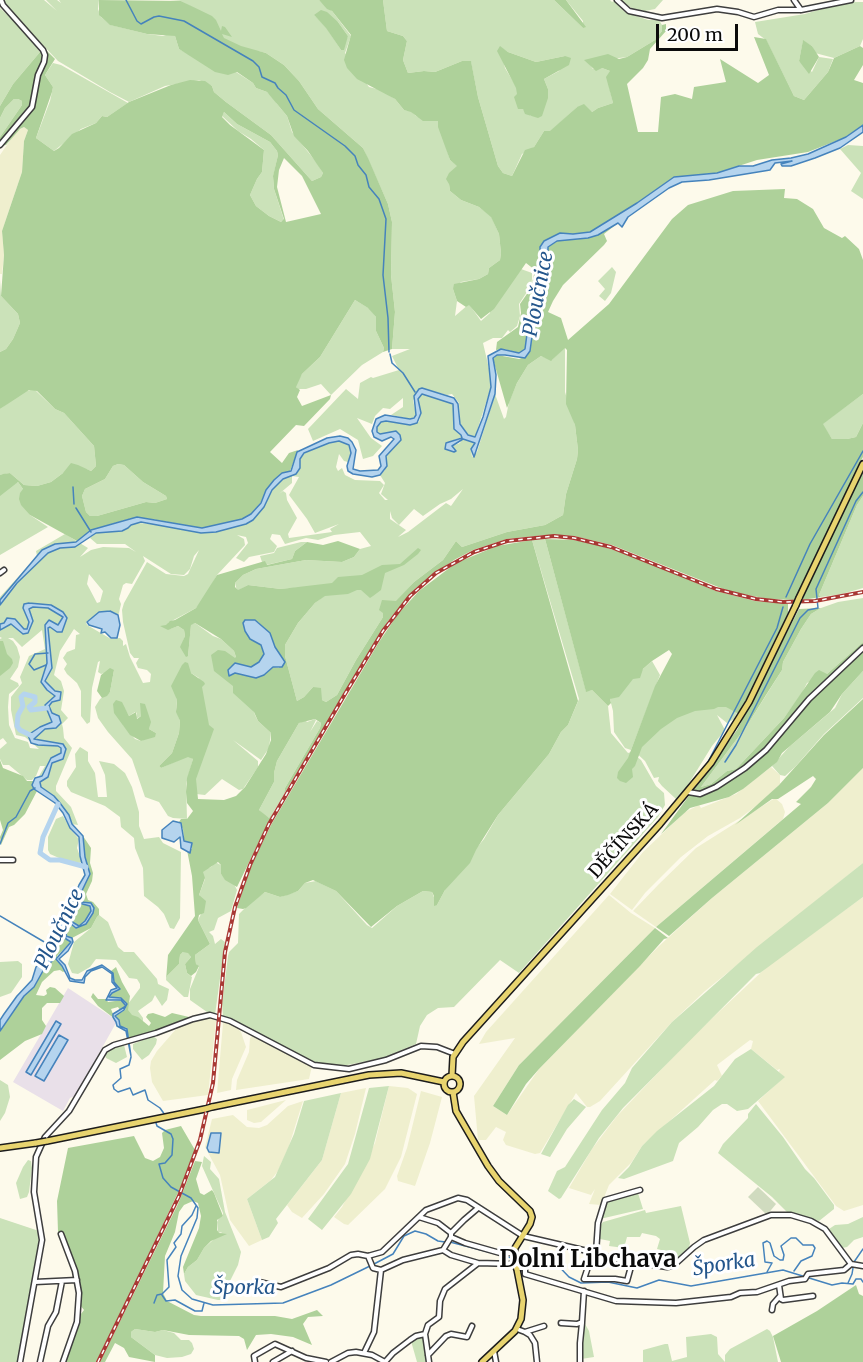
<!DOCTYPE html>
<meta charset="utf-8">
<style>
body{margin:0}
#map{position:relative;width:863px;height:1362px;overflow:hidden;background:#fdfaeb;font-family:Merriweather,serif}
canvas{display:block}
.scale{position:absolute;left:656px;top:24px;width:82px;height:27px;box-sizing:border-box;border:3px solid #0b0b0b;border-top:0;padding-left:8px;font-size:18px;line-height:21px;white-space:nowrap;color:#0b0b0b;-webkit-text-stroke:4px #fff;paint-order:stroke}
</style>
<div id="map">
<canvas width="863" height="1362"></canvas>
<div class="scale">200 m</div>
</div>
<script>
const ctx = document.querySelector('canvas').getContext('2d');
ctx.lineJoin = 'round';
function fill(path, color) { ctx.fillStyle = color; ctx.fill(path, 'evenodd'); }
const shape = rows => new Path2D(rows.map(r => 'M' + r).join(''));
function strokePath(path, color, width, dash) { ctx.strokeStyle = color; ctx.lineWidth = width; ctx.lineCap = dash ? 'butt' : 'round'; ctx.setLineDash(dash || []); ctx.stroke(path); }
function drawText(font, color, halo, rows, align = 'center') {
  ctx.font = font + ' Merriweather,serif'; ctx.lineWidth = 6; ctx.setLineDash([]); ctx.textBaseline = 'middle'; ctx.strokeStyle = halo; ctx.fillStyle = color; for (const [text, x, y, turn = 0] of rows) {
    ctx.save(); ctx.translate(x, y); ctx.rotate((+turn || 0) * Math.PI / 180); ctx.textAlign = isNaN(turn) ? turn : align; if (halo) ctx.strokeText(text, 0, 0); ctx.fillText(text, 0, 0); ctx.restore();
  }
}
const industrial = shape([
 [68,988,115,1019,116,1023,75,1096,70,1098,63,1111,13,1082]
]);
const farmland = shape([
 [24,127,28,130,24,141,22,172,2,231,4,255,2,274,0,274,0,155,16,132],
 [771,767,780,775,780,784,760,803,740,818,708,836,681,857,645,893,632,910,610,894,643,852,685,812,699,805,701,808,736,794],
 [863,768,863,863,705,991,672,1022,600,1101,590,1107,587,1107,576,1093,540,1153,535,1154,506,1145,503,1140,506,1132,496,1127,486,1140,478,1140,474,1096,515,1038,479,1044,486,1032,609,895,631,913,655,928,519,1065,493,1106,507,1115,539,1069,659,946,712,898,828,803],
 [775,798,782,804,785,812,783,819,656,927,633,911,659,884,696,848],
 [863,897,863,1205,844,1211,836,1206,758,1101,784,1077,779,1072,780,1069,777,1070,751,1049,753,1041,750,1040,717,1065,722,1076,717,1081,715,1080,642,1146,631,1163,609,1185,601,1205,589,1204,595,1189,591,1195,569,1188,592,1149,617,1116,691,1038,770,964],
 [208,1017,212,1018,216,1021,208,1095,163,1101,152,1082,150,1068,151,1061,157,1051,177,1028],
 [225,1021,233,1024,241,1032,246,1047,232,1079,231,1090,217,1093,223,1023],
 [253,1035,312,1066,309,1079,236,1090,237,1080,249,1052,250,1038],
 [389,1086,408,1088,417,1094,401,1157,385,1189,348,1225,344,1224,334,1217,342,1207,375,1143],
 [366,1088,355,1134,345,1164,324,1194,302,1218,292,1212,287,1205,322,1160,341,1093],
 [421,1091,442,1097,430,1143,415,1186,398,1181,397,1176,407,1148],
 [286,1100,261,1122,254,1123,247,1120,247,1110],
 [303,1101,289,1146,278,1171,271,1180,247,1199,262,1240,249,1246,230,1220,220,1175,205,1147,212,1119,233,1115,247,1127,259,1128,267,1125,288,1106]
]);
const green = shape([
 [3,0,44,0,57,11,46,0,57,0,61,3,59,0,99,0,98,9,101,17,111,25,147,34,163,36,169,34,175,36,179,49,192,56,236,72,253,83,256,88,267,92,274,98,277,104,287,116,292,132,317,163,323,173,321,177,312,181,271,135,226,102,214,92,212,86,199,80,165,86,129,102,110,92,58,61,10,10],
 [170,0,319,0,332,11,351,36,345,53,369,87,381,90,395,99,404,110,411,111,416,116,438,121,450,160,458,166,449,184,450,191,461,200,479,207,491,216,499,234,501,253,500,260,489,268,488,274,479,279,461,282,453,289,457,301,455,316,469,304,481,321,490,313,490,308,521,269,532,273,532,279,531,286,519,304,520,316,517,326,510,332,508,330,502,338,493,338,483,343,491,377,491,387,475,437,468,435,460,423,459,403,452,394,447,395,424,389,413,400,416,415,411,419,391,415,403,407,403,398,390,409,383,408,375,416,372,424,357,418,371,438,382,446,373,456,363,459,358,440,340,429,313,441,308,429,346,389,358,399,360,383,371,377,373,378,399,370,392,356,410,349,392,349,395,312,391,275,392,222,388,204,363,148,318,109,299,81,284,65,266,53,258,51,234,52,194,8,181,1],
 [314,15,338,22,348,36,341,50,326,27],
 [383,0,554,0,583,28,583,21,566,0,610,0,612,2,614,1,625,12,648,20,659,20,662,25,662,31,655,40,627,57,588,62,593,69,602,68,610,71,609,86,613,103,598,108,592,112,577,107,550,132,544,131,534,147,522,154,512,176,503,173,498,166,478,97,471,62,462,61,435,72,424,71,408,73,403,60,407,41,403,36,387,31],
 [500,47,508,52,536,62,565,56,559,71,544,79,548,89,536,116,531,116,523,109,517,88,505,68],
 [620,0,663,0,655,9,645,11,633,9],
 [855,2,863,2,863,39,860,46,834,58,815,53,812,46,803,41,799,61,812,72,819,57,833,59,828,72,804,100,794,96,766,40,758,34,755,22,805,14,831,6],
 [0,8,19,26,40,52,13,84,0,106],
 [53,63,61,65,128,103,107,117,102,116,96,123,81,129,54,151,36,138,50,101,53,87,45,75],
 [14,99,18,99,22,101,22,105,0,137,0,118,5,108],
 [224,112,237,124,270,142,277,151,278,155,273,177,274,189,284,220,281,222,269,216,256,206,250,195,257,179,262,172,264,150,251,139,238,131,222,116],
 [848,145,863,146,863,199,851,191,861,173,840,149],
 [612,267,616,272,611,293,605,301,599,296,605,289,598,281],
 [0,279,1,296,18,314,20,323,13,339,6,349,0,352],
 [355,300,370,309,376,317,376,331,384,348,383,352,362,365,331,395,321,384,306,389,298,389,296,387,296,384,302,374,320,357],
 [565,347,565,392,575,425,578,450,577,459,566,494,563,515,545,525,507,532,462,547,456,541,443,560,414,582,396,602,391,602,383,613,383,617,356,660,337,695,326,702,322,700,313,687,304,697,297,701,285,656,285,645,298,623,315,603,324,596,318,586,281,589,248,585,237,591,235,583,243,575,256,569,306,560,342,562,354,557,360,549,371,546,360,532,334,535,318,540,306,538,285,544,280,535,272,534,270,539,277,546,274,552,249,557,244,562,236,558,248,543,246,537,237,535,244,539,245,545,217,575,203,600,196,608,168,623,170,629,178,626,184,630,185,636,181,647,188,656,191,624,195,623,213,636,221,639,234,651,255,715,258,721,271,733,269,748,261,760,233,740,258,761,258,767,243,789,239,790,222,779,205,795,196,794,193,785,208,723,199,678,191,673,175,691,177,700,176,709,180,721,179,733,172,753,159,766,161,768,188,756,193,759,186,784,187,819,173,818,168,816,159,802,145,797,132,759,108,732,98,718,95,707,100,699,110,692,114,670,101,674,98,672,100,661,98,662,92,688,90,722,87,724,81,716,81,691,77,683,67,674,64,669,67,664,63,658,67,652,75,649,76,635,80,634,74,629,60,651,54,675,61,681,64,691,61,710,68,718,62,724,63,728,64,738,72,748,56,786,56,791,71,807,78,825,72,824,69,815,54,796,40,786,39,776,45,766,40,766,36,776,32,780,27,780,9,765,3,765,0,759,0,749,7,743,3,738,0,740,0,639,2,638,0,637,0,597,37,556,36,551,65,534,88,548,80,557,91,550,103,547,129,548,136,552,125,544,97,544,90,538,96,533,118,530,136,523,155,524,201,533,216,532,246,524,253,520,264,507,272,490,283,479,296,474,300,468,300,459,305,453,329,443,339,441,348,443,351,453,348,462,344,461,339,454,336,467,338,471,342,468,345,475,355,480,380,481,384,485,379,493,385,500,388,500,381,494,385,483,380,475,385,470,386,456,401,440,396,431,383,435,378,433,377,427,381,422,390,421,403,424,419,422,421,413,418,399,422,394,449,402,454,406,454,425,462,437,446,443,453,449,452,446,460,443,462,439,475,443,471,449,472,457,477,452,495,394,504,419,506,417,509,402,517,383,528,365,541,356,552,360],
 [292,476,299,477,289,495,307,519,315,533,339,524,330,529,332,532,289,538,288,534,297,518,287,500,286,493,283,491,279,494,292,483],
 [463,489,451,506,446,503,408,532,398,537,406,530,390,519,390,511,392,518,399,525,414,509,423,516,440,504,451,499],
 [199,550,188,574,184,576,166,574,147,562,124,603,122,610,123,622,130,653,134,658,139,658,136,663,138,668,147,670,151,674,150,682,143,683,130,657,126,644,123,646,123,641,120,638,111,639,87,625,86,622,99,613,113,612,118,615,119,613,121,604,119,599,123,585,126,583,132,584,145,561,143,556,171,574,184,575,190,569,194,556],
 [89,574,103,591,100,602,97,603,87,584],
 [42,630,45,649,29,656,20,677,22,683,11,697,11,710,16,735,25,737,39,749,30,748,28,742,15,738,9,725,8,707,9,694,19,686,18,683,10,679,18,667,20,657,17,647,13,641,8,638,13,638,22,647],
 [125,709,129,716,135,712,137,713,136,719,141,716,141,709,147,713,150,722,149,729,156,733,141,741,135,739,123,725],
 [34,389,55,409,64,413,94,446,96,466,91,471,86,469,63,473,51,482,37,486,24,485,10,473,0,475,0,409,23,392],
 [863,394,863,423,856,437,847,439,832,439,822,424],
 [118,464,124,465,143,482,166,496,167,499,155,503,146,502,97,516,90,516,86,512,82,496,85,489,105,479,113,466],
 [0,480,12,485,18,482,23,489,30,515,48,527,0,555],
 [863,496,863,588,842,594,821,597,819,595,857,505],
 [545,539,586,691,592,690,608,706,611,733,628,753,631,752,641,760,656,786,664,793,665,805,658,817,519,973,500,960,454,1007,438,1008,427,1015,420,1026,416,1044,383,1058,337,1067,314,1063,223,1016,222,1004,228,956,229,952,238,943,239,914,250,903,265,892,280,897,298,891,305,883,316,881,336,891,367,925,372,928,397,906,423,891,432,892,437,905,445,890,443,889,484,839,498,815,549,754,561,732,568,725,579,699,532,540],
 [301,542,307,542,295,551,292,559,266,565,265,562,262,562,260,556,274,553,277,548],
 [863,598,863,642,827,674,807,683,802,693,784,718,736,769,727,771,711,784,701,787,748,724,782,670,783,662,801,629,811,614,821,608,838,602],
 [652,661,660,675,631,750,625,748,614,732,613,711,610,699],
 [758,670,734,719,727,723,717,715,725,730,712,746,686,788,676,799,662,786,658,781,659,777,654,778,645,761,633,750,647,714],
 [863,671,863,698,824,734,795,767,785,776,780,775,772,766,789,747,835,708,842,694],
 [315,719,316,720,310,732,317,721,321,723,320,728,285,788,284,795,274,811,269,818,264,816,259,810,274,782,274,773,277,761,299,723,305,720,307,722],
 [80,747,88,752,88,761,95,773,98,797,107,797,105,775,99,761,114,764,125,773,132,787,139,812,139,826,144,839,159,837,163,843,181,852,180,918,174,929,170,928,164,914,158,907,144,896,143,868,135,848,134,838,121,827,120,817,105,806,71,792,67,786,67,781,76,767,75,754],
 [63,816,71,830,79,839,77,848,82,862,79,863,59,858,50,854,48,850,48,837,56,819],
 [215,862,221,865,221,874,225,879,234,884,237,890,231,911,218,918,214,930,209,932,213,936,215,944,221,939,225,942,215,1015,207,1012,190,1000,190,989,199,967,196,964,195,955,210,944,198,920,201,914,201,899,199,895,205,879,202,874,204,869,211,867],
 [863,863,863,897,760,973,756,974,623,1108,599,1138,561,1198,559,1199,548,1191,557,1171,565,1167,602,1110,625,1083,632,1068,672,1022,757,947],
 [99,915,108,922,118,947,124,952,134,952,157,979,158,984,169,989,167,1000,162,1006,155,995,152,1001,138,1011,143,1018,143,1023,127,1016,128,1004,140,988,140,984,137,979,129,978,116,960,96,959,90,967,78,974,72,973,68,964,74,942,91,928,97,917],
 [183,952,188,952,191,957,185,964,187,973,192,977,188,997,184,997,166,980,167,976,179,964,180,955],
 [18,961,22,964,22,977,11,993,0,997,0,962],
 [153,1036,157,1039,156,1044,149,1055,142,1060,133,1049,133,1044],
 [124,1045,127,1057,116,1063,106,1058,105,1055,110,1049],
 [751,1049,785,1077,748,1109,737,1111,727,1104,722,1104,713,1110,698,1127,679,1143,673,1161,624,1179,618,1178,629,1167,642,1146,657,1131,714,1086,735,1059],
 [0,1080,8,1085,10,1097,5,1113,0,1121],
 [389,1086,370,1159,351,1194,322,1230,308,1219,348,1164,369,1088],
 [341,1093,322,1160,276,1219,278,1223,269,1237,262,1240,247,1199,275,1177,294,1134,304,1101],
 [574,1099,586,1107,567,1129,550,1157,541,1154,568,1105],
 [756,1104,783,1137,805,1169,814,1178,834,1205,834,1209,819,1221,787,1212,772,1197,718,1153,723,1144,748,1118,748,1114],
 [204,1156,211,1162,210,1169,219,1179,225,1212,241,1252,238,1265,225,1291,221,1300,218,1300,196,1295,185,1281,184,1274,188,1267,197,1260,204,1248,222,1232,218,1233,217,1222,219,1218,223,1216,223,1213,202,1166],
 [28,1160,31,1161,32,1168,29,1192,27,1197,20,1199,16,1183,23,1167],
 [638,1193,643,1209,600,1219,605,1203,610,1200],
 [681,1206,690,1243,689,1248,675,1262,660,1256,661,1250,657,1249,660,1239,656,1236,642,1233,640,1237,627,1237,624,1248,609,1246,610,1241,600,1239,599,1227,603,1222,645,1210,646,1213],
 [863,1217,863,1237,854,1240,847,1247,842,1248,829,1229,835,1225,848,1224],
 [0,1218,39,1231,40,1246,18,1362,0,1362],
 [585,1324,589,1331,594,1357,581,1359,583,1325],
 [135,1329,155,1332,163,1330,174,1333,181,1340,189,1340,192,1343,194,1349,191,1354,182,1357,167,1358,155,1355,131,1337,131,1332],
 [767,1329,770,1331,773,1337,778,1362,643,1362,643,1350,665,1344,668,1344,672,1361,687,1357,686,1337,711,1334,717,1337,718,1354,725,1362,725,1355,730,1349],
 [423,1336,427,1362,417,1362,411,1341]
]);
const forest = shape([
 [99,0,181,1,212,16,216,20,221,31,222,26,225,27,232,37,222,34,224,38,241,46,266,53,284,65,299,81,318,109,363,148,368,158,388,204,392,222,391,275,395,312,392,349,383,352,384,348,376,331,376,317,368,308,355,300,320,357,302,374,296,387,300,390,297,397,302,406,331,395,330,399,304,426,296,425,270,452,282,463,289,453,298,450,290,471,282,473,274,480,266,490,261,502,251,514,242,519,202,528,151,519,132,518,91,530,77,541,30,515,21,505,19,499,20,493,23,489,18,482,0,496,0,475,3,474,10,473,24,485,37,486,51,482,63,473,71,463,78,465,91,471,96,466,94,446,64,413,55,409,37,391,29,390,0,409,0,352,6,349,13,339,20,323,18,314,1,296,4,255,2,231,22,172,24,141,28,130,24,127,20,129,6,145,0,146,0,137,22,105,22,101,18,99,14,99,5,108,0,118,0,106,13,84,40,52,47,51,55,59,45,75,53,87,52,92,36,138,54,151,59,148,72,134,96,123,102,116,107,117,129,102,171,85,190,80,205,81,212,86,214,92,226,102,271,135,312,181,321,177,323,173,308,151,294,136,287,116,267,92,256,88,253,83,237,72,228,75,215,72,179,49,175,36,147,34,110,25,99,15],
 [224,112,237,124,270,142,277,151,278,155,273,176,274,189,284,219,281,222,269,216,256,206,250,195,257,179,262,172,264,150,230,125,222,117],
 [284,158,302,176,321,214,286,222,277,187,279,170],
 [118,464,124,465,143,482,166,496,167,499,155,503,146,502,97,516,90,516,86,512,82,496,85,489,105,479,113,466],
 [319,0,383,0,387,31,403,36,407,41,403,60,408,73,424,71,435,72,462,61,471,61,478,97,498,166,503,173,512,176,525,150,534,147,544,131,550,131,577,107,584,104,592,112,598,108,613,103,606,77,610,71,602,68,596,71,584,60,608,54,619,59,627,57,655,40,662,31,662,25,666,24,666,31,650,49,648,60,643,68,627,84,638,132,658,132,661,97,675,94,692,99,694,87,726,82,720,59,758,83,769,75,754,37,766,39,794,96,804,100,828,72,834,58,860,46,863,48,863,65,854,80,863,83,863,125,846,137,808,152,757,160,717,173,674,177,637,203,590,232,573,234,560,233,544,241,540,247,541,277,537,283,530,311,525,349,519,353,504,349,496,350,497,342,518,327,521,313,520,304,531,288,535,270,526,263,494,309,481,319,469,305,466,307,457,301,453,289,454,284,479,279,488,274,489,268,500,260,501,253,499,234,491,217,479,207,461,200,450,191,449,184,446,179,449,173,457,166,450,160,438,127,438,121,423,121,411,112,404,110,395,99,357,79,347,68,344,60,351,35,332,11,327,9],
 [554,0,566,0,586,27,583,28],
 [321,10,327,12,338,22,348,36,344,50,341,50,326,28,314,15],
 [803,40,812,46,819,57,809,74,799,61],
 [500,46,508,52,536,62,565,56,571,58,569,65,544,79,548,89,548,98,542,116,538,118,525,114,523,109,518,109,514,97,517,94,516,88,497,51],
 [785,189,784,198,797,199,813,209,824,228,842,238,845,236,859,249,863,260,863,394,823,424,832,439,847,439,856,437,863,423,863,457,795,600,769,599,731,592,612,545,574,536,545,535,507,539,473,550,454,560,416,588,388,621,284,794,285,788,320,728,321,723,315,719,299,723,277,761,274,773,274,782,259,810,269,818,274,811,237,887,225,880,221,874,221,865,218,862,203,872,205,878,199,895,206,901,204,913,199,915,198,920,210,944,195,955,196,964,199,966,196,972,191,976,187,973,185,964,191,957,188,953,183,952,180,955,179,964,167,976,166,980,168,955,195,916,192,876,187,850,192,849,192,844,184,841,183,829,179,822,181,819,187,819,193,811,187,803,186,792,187,778,193,759,188,757,161,768,159,766,172,753,179,733,180,721,176,712,177,700,171,686,182,665,185,662,188,663,191,673,204,682,205,684,202,687,209,725,214,729,196,779,198,799,224,800,236,796,245,787,266,754,271,740,271,733,258,721,254,712,233,693,233,686,214,671,211,655,218,650,225,651,235,658,236,657,234,651,221,639,195,623,191,625,188,656,186,657,180,647,185,636,184,630,178,626,168,630,160,626,166,625,170,621,175,620,196,608,217,575,265,561,267,565,292,559,295,551,307,542,323,545,338,541,360,549,354,557,342,562,306,560,256,569,243,575,235,583,235,587,238,590,248,585,281,589,332,583,338,577,362,575,382,565,400,564,418,548,421,550,418,554,404,565,385,573,381,590,373,596,370,598,361,590,357,590,348,594,325,596,315,603,298,623,285,645,285,656,297,701,304,697,313,687,321,688,322,700,326,702,337,695,356,660,383,617,383,613,379,610,382,600,396,601,414,582,443,560,456,541,462,547,507,532,545,525,563,515,566,494,577,459,578,450,575,425,566,404,567,350,565,348,551,361,541,356,528,365,517,383,507,408,493,359,497,355,519,359,527,356,530,351,535,314,548,276,548,247,559,240,580,239,598,235,618,223,604,234,607,241,604,245,563,285,553,301,548,312,561,318,568,340,609,304,672,219,688,205,733,191],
 [258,622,270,634,273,644,281,656,279,668,273,667,264,675,256,678,235,673,229,676,228,672,235,663,251,668,259,662,264,654,261,645,255,642],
 [863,470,863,496,857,505,819,595,821,597,802,600],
 [545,539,574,540,597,545,627,554,716,591,755,601,788,604,788,613,739,714,726,707,718,707,714,709,695,711,677,718,661,729,642,747,635,766,632,769,633,777,626,783,620,781,617,778,618,772,628,758,655,686,672,654,669,650,652,661,643,669,640,678,633,679,619,697,610,699,611,703,608,706,592,690,586,692],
 [532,540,578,701,568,725,561,732,549,754,498,815,476,850,470,863,445,890,437,905,434,906,434,896,432,892,423,891,397,906,371,927,336,891,313,880,305,883,298,891,288,895,280,897,265,892,246,908,243,909,237,908,251,866,271,825,379,642,398,614,419,591,456,563,497,546],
 [821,608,811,614,801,629,783,662,782,670,766,695,748,724,701,787,711,784,727,771,736,769,784,718,815,673,819,670,827,674,863,642,863,671,842,694,830,712,782,753,777,762,757,778,743,789,729,797,690,808,661,834,737,730,799,609],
 [0,641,3,641,7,654,12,659,13,663,10,668,0,676],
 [110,668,114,670,110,692,107,696,102,698,97,691,101,675],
 [863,699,863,768,828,803,712,898,669,936,656,927,801,804,796,802,811,787,816,779,813,776,778,799,772,799,735,825,779,785,824,735],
 [116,700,122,702,129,716,136,712,137,719,141,716,140,703,145,704,151,722,149,729,156,733,155,737,141,741,130,735,114,713,113,704],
 [0,760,3,768,23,776,27,781,33,781,34,789,37,791,25,814,14,825,9,827,1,845,0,837,3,830,0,820],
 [83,836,91,848,90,863,93,873,92,881,86,894,88,900,93,902,99,909,99,915,97,917,91,928,72,938,66,936,67,929,72,924,76,928,90,919,93,912,91,903,81,902,78,899,90,874,85,857],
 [75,902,90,906,91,911,85,921,79,926,69,920],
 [655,928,668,938,664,939,640,966,539,1069,526,1084,507,1115,493,1106,519,1065,528,1056],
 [64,930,66,939,71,942,57,956,57,961,62,965,65,971,63,972,60,970,54,971,42,982,36,995,44,996,47,994,46,990,50,987,55,988,64,996,60,1003,47,1003,42,1008,42,1020,46,1026,42,1034,25,1041,0,1060,0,1031,24,996,34,987,44,968,52,961,51,945,57,936],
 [116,967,122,982,130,996,128,1010,132,1015,138,1017,149,1026,151,1023,146,1017,148,1014,153,1013,165,1017,172,1013,189,1017,189,1019,129,1040,127,1028,120,1026,119,1020,115,1016,125,1010,127,1004,119,997,110,998,112,993,120,989,114,982,111,971],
 [93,993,98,999,106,999,108,1002,122,1000,126,1006,120,1010,118,1007,111,1009,115,1019,98,1006,91,997],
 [181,1126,195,1150,183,1182,132,1290,96,1362,66,1362,81,1314,84,1310,80,1305,73,1261,58,1232,57,1201,68,1148,134,1136,145,1158,153,1161,160,1157,164,1148,162,1133,165,1130],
 [195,1161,202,1162,196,1179,200,1193,204,1195,212,1190,214,1193,223,1216,217,1220,217,1230,219,1233,227,1234,211,1241,204,1248,197,1260,188,1267,184,1274,185,1281,183,1267,199,1228,201,1216,198,1203,193,1201,184,1205,179,1212,175,1232,165,1256,163,1293,167,1301,194,1315,201,1316,275,1316,292,1319,317,1310,323,1316,308,1317,303,1324,312,1345,293,1337,271,1334,256,1335,247,1350,244,1339,239,1336,189,1335,163,1330,155,1332,135,1329,131,1332,131,1337,155,1355,155,1362,129,1357,124,1348,115,1343,105,1362,100,1362,178,1204],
 [856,1285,859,1294,863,1296,863,1362,781,1362,773,1336,817,1311]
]);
const cemetery = shape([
 [758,1187,776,1204,767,1215,748,1197]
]);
const water = shape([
 [863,125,863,132,840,148,815,158,791,166,782,166,781,164,792,161,775,163,770,170,764,171,709,180,682,182,669,188,628,217,622,227,618,223,598,235,588,238,557,241,548,247,548,276,535,314,530,351,525,358,505,355,497,355,493,358,496,375,495,394,474,457,471,449,475,443,463,439,452,446,456,451,454,452,445,449,446,443,449,442,462,438,461,435,454,429,453,404,422,394,418,399,421,413,417,423,410,425,386,421,381,422,377,427,377,432,380,434,396,431,400,435,401,440,386,456,387,466,380,475,372,477,353,474,348,471,347,466,351,453,349,445,339,441,329,443,304,453,300,459,300,468,296,474,283,479,272,490,264,507,253,520,246,524,216,532,201,533,141,522,131,525,128,528,122,531,96,533,75,547,60,548,48,553,17,583,0,605,0,600,42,550,55,544,76,542,91,530,137,517,202,528,242,519,251,514,261,503,266,490,274,480,282,473,291,471,297,452,327,438,340,436,348,438,352,442,356,450,353,469,360,471,378,470,381,466,379,456,394,439,391,437,382,441,374,437,372,431,376,419,385,415,410,419,414,418,416,415,414,396,419,389,422,388,454,398,458,404,460,424,468,435,475,437,483,417,491,387,488,356,501,349,519,353,525,349,530,311,537,283,541,277,540,247,544,241,560,233,573,234,590,232,637,203,674,177,717,173,739,166,753,166,772,160,791,158,808,154,846,137,863,125],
 [29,603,51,605,63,612,67,618,62,632,57,632,50,627,48,628,52,668,45,681,55,691,61,692,60,700,52,702,49,706,52,713,59,716,61,723,56,728,45,729,34,739,63,744,66,749,63,759,52,763,48,777,40,782,41,787,54,796,60,803,69,815,72,824,83,836,85,857,90,874,78,899,81,902,91,903,94,908,93,913,86,924,76,928,71,924,67,929,66,936,72,938,73,942,68,951,59,959,65,965,70,978,75,980,82,980,87,971,102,965,113,973,114,982,120,989,112,993,109,997,121,998,127,1004,124,1010,115,1016,119,1020,120,1026,127,1029,131,1056,126,1031,117,1026,116,1022,113,1017,113,1014,126,1006,121,1000,106,1000,111,990,117,988,112,982,112,974,102,967,91,971,85,977,84,983,70,981,62,966,56,959,71,942,66,939,64,930,57,936,51,945,50,949,54,954,52,961,44,969,34,987,24,996,0,1031,0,1020,4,1014,17,996,32,980,36,967,49,956,45,947,53,933,65,920,79,885,85,875,80,856,79,837,70,828,63,813,55,803,34,789,32,785,35,778,42,776,51,758,61,753,61,748,58,746,38,745,31,743,28,735,40,727,52,722,45,705,55,696,47,690,41,682,47,663,45,625,49,620,58,625,63,617,48,608,33,607,29,609,33,621,28,633,23,634,11,624,0,630,0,624,4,623,7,618,15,619,24,629,27,629,29,622,23,608,24,604,29,603],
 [75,902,90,906,91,911,85,921,79,926,69,920,75,902],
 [110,611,118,615,120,625,117,638,111,638,105,632,101,633,102,629,89,625,87,622,99,612,110,611],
 [245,620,255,620,270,633,275,647,285,662,282,667,273,667,264,675,256,678,235,673,229,676,228,670,235,663,251,667,259,662,264,654,261,645,250,639,245,631,243,623,245,620],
 [173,821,181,823,184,841,192,843,190,853,181,848,180,837,174,842,162,838,162,830,173,821],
 [56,1021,61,1024,31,1075,26,1072,56,1021],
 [59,1035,68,1040,44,1081,35,1076,59,1035],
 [211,1133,221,1133,219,1153,209,1152,207,1148,211,1133]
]);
const stream = shape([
 [126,0,137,21,141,24,154,17,159,16,184,21,253,61,259,67,262,77,275,83,278,88,286,95,294,110,345,146,355,156,358,165,366,175,369,187,379,199,386,219,383,275,388,318,389,352],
 [390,354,392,363,403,373,415,392],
 [73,487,74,504],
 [76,508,91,532],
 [786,597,810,544,863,451],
 [46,665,34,670,29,664,35,654,48,653],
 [708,762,777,628,783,607],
 [725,762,736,745,800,618,808,610,818,608,816,589,856,501,863,492],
 [0,844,8,823,16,817,30,791,35,788],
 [0,916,46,943],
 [131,1057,129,1065,120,1069,121,1078,113,1085,114,1089,118,1092,130,1088,133,1095,145,1090,148,1100,160,1108,165,1115],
 [155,1120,157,1126,171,1134,173,1139,172,1155,165,1163,159,1164,163,1178,171,1187,191,1198,198,1208,197,1218,181,1256,178,1276,182,1290,192,1299,213,1305,283,1303,331,1285,370,1266],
 [450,1242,512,1258],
 [516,1259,548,1255,569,1277,581,1283,608,1282,637,1288,659,1280,691,1286,783,1270,832,1285,842,1283,853,1284,856,1279,861,1279,863,1282],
 [374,1264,393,1254,404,1236,415,1231,426,1234,438,1241,445,1242],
 [767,1272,772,1263,765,1262,763,1243,767,1241,770,1243,774,1256,780,1260,783,1260,784,1255,781,1246,791,1238,796,1238,803,1245,813,1245,815,1248,812,1256,801,1261,794,1271],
 [848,1283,852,1274,854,1262,863,1249],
 [162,1295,166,1301,175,1300,195,1311,202,1311,204,1303],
 [154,1303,157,1295,162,1294,169,1287,167,1260,176,1247,174,1243,181,1234,182,1226,192,1215,196,1206]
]);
const river = shape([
 [32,736,20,730,17,726,18,715,23,706,21,697,24,694,35,697,35,702,29,707,31,710,47,708],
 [58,804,43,837,40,853,50,860,60,860,86,867]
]);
const minor = shape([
 [617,0,629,11,662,18,717,9,738,12,754,17,778,10,801,10,851,0],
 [794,0,801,10],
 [0,145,32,107,38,75,44,62,45,55,43,50,3,5,1,0],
 [0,573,4,570],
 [688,792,700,794,716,787,745,768,766,750,809,699,863,648],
 [0,860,13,860],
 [419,1217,438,1223,451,1233,451,1237,465,1243,500,1253,514,1253],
 [451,1233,464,1220,478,1208],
 [61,1234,75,1271,79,1293,77,1322,63,1362],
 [443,1250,451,1237],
 [593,1252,584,1279,615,1279,627,1281,632,1263],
 [596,1253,598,1223,605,1200,640,1190],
 [368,1256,373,1268,381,1270,403,1260,443,1250,451,1255,478,1263,515,1264],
 [851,1264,863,1266],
 [516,1268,525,1268,525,1274],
 [525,1274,616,1301,676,1303,731,1297,740,1293,757,1292,789,1281,805,1279,808,1274,844,1270,851,1264],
 [35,1282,77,1280],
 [259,1282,281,1287,329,1268,351,1255,358,1254,368,1256,382,1252,426,1210,458,1198,467,1200,523,1236,596,1253,619,1260,667,1267,673,1266,694,1247,704,1240,771,1215,791,1215,811,1221,825,1229,851,1264],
 [779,1285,781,1299,783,1300,813,1296],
 [772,1310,773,1304,780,1296],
 [561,1323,577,1324,582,1322,584,1291],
 [517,1329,525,1332,544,1326],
 [525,1332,530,1335,535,1343,537,1362],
 [425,1334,429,1362],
 [494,1351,496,1362],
 [364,1353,374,1332,381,1270],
 [428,1355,446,1336,451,1334,467,1337,472,1326],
 [20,1362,42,1240,34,1192,36,1157,45,1137,69,1111,105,1050,114,1045,156,1033,193,1019,210,1015,230,1021,314,1065,349,1069,386,1060,421,1046,437,1047,455,1054],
 [40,1362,48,1326,56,1312,62,1281],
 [255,1362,254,1356,275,1344,306,1358,326,1362],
 [273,1362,292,1351],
 [331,1362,348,1353,356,1352,372,1355,385,1362],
 [385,1362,393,1353,410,1340,416,1336,425,1334,428,1325,439,1317,440,1301,445,1289,477,1264],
 [580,1362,580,1343,582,1323]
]);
const major = shape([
 [799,598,863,464],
 [452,1076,453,1057,463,1042,660,824,711,763,749,702,796,605],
 '444 1084a8 8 0 1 1 16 0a8 8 0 1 1-16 0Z',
 [453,1092,456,1111,488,1166,499,1181,530,1211,532,1217,530,1224,515,1248,514,1254,523,1300,521,1319,515,1331,482,1362],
 [212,1107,369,1075,401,1073,444,1082],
 [47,1141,205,1109],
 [0,1148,36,1143]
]);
const rail = shape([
 [98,1362,179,1196,200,1140,213,1083,225,952,235,907,250,865,269,824,345,694,383,631,410,596,436,573,474,552,507,541,554,536,574,538,611,547,716,589,756,599,783,602,815,601,863,592]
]);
const majorBridge = shape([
 [796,605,799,598],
 [205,1109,212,1107],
 [36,1143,47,1141]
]);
const streetNames = [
 ["DĚČÍNSKÁ",624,841,-48]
];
const waterNames = [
 ["Ploučnice",539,294,-79],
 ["Ploučnice",60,929,-64],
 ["Šporka",724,1265,-9],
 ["Šporka",244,1288]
];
const districtNames = [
 ["Dolní Libchava",588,1260]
];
fill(industrial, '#e9e0e9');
fill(farmland, '#efefce');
fill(green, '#cbe2b9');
fill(forest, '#aed19a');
fill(cemetery, '#d0dbbf');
fill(water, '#b5d4ee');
strokePath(water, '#4583bc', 1.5);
strokePath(stream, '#4583bc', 1.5);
strokePath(river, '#b5d4ee', 5);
strokePath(minor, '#3e3e3e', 7);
strokePath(major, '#1c1c1c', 8);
strokePath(minor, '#fff', 4);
strokePath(major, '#e8d46f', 5);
strokePath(rail, '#a93834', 4);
strokePath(rail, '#fff', 1.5, [4.5]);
strokePath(majorBridge, '#1c1c1c', 8, []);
strokePath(majorBridge, '#e8d46f', 5);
drawText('18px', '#0b0b0b', '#fff', streetNames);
drawText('italic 20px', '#24568c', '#fff', waterNames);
drawText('bold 24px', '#0b0b0b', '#fff', districtNames);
</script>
